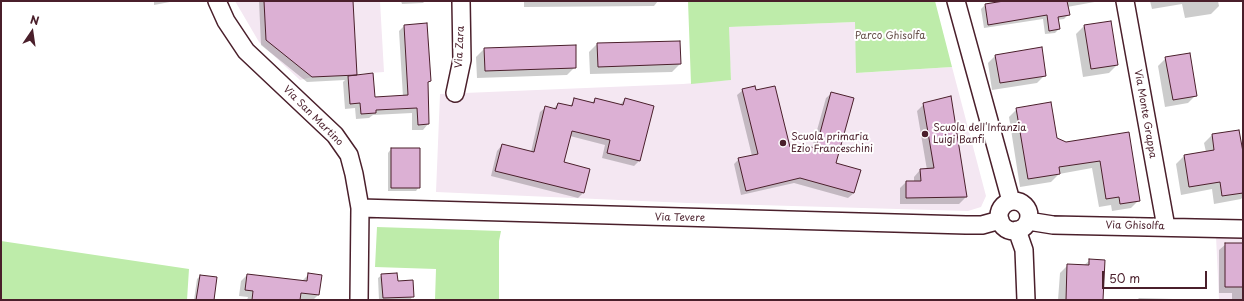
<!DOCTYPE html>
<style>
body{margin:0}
#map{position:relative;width:1244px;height:301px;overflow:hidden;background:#fff;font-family:"Playpen Sans",sans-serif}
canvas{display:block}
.frame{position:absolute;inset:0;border:2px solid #4a1f2b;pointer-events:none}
.north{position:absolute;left:12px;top:12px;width:40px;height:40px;-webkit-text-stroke:3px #fff;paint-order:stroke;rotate:13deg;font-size:11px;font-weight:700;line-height:16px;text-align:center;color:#4a1f2b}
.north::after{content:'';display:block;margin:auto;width:14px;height:18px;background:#4a1f2b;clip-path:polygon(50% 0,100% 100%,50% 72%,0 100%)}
.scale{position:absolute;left:1102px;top:271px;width:105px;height:18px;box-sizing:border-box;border:2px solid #4a1f2b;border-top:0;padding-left:5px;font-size:12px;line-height:14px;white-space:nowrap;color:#4a1f2b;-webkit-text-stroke:3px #fff;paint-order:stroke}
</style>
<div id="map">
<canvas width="1244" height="301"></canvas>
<div class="frame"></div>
<div class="north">N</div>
<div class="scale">50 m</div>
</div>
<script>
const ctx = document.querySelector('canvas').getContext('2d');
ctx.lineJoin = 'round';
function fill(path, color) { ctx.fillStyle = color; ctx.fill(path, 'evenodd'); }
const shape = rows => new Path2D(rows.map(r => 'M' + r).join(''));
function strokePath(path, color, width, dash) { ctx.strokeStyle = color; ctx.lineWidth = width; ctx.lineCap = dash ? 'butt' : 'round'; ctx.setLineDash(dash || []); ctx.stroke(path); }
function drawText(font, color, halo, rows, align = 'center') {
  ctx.font = font + ' "Playpen Sans",sans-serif'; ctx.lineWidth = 4; ctx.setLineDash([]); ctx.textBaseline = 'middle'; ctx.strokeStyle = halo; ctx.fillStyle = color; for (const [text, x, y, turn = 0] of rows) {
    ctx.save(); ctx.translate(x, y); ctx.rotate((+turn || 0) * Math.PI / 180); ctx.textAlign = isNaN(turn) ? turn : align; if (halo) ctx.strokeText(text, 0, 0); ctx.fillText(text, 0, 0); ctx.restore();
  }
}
const built = shape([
 [235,1,380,1,384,72,312,77,300,80,259,42],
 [855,22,857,73,952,67,986,196,981,207,968,211,688,203,436,192,440,94,683,84,731,80,728,27],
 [1216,236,1243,239,1243,300,1219,300]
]);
const green = shape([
 [688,1,935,1,952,67,856,73,855,22,729,27,731,80,691,84],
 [377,227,501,231,499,241,499,300,435,300,436,269,375,267],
 [1,241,189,269,187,300,1,300]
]);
const shadow = shape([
 [154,1,175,1,154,5],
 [259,1,352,1,356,74,354,76,374,98,403,97,399,31,404,26,426,24,429,81,427,84,428,124,423,130,412,130,412,113,373,115,369,118,356,119,355,108,345,109,343,82,345,80,307,82,261,45],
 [401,1,425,1,423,3,402,4],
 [524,1,658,1,654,6,524,7],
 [1010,1,1100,1,1067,7,1068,15,1064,19,1057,20,1059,29,1055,33,1045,34,1043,19,984,28,981,9,985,5],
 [1150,1,1218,1,1219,6,1211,14,1185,18,1182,4,1152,9],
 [1110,22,1117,65,1109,73,1083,77,1076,34,1084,26],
 [597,44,680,64,672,72,590,74,589,52],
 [484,49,575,67,567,75,477,78,476,57],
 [996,55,1045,75,1037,83,992,90,988,63],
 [1166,58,1196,95,1188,103,1165,107,1158,66],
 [743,90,789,148,812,148,826,98,832,93,834,164,854,193,848,198,794,183,741,195,734,164,739,159,752,156,737,95],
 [951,98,966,197,959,204,900,204,900,188,906,182,914,182,914,177,920,170,927,170,917,111,924,104],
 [595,99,620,105,625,99,639,161,634,166,602,158,605,145,570,136,563,163,583,193,578,198,491,176,497,151,502,145,531,152,540,112,546,107,553,109,558,104,569,107,575,100,591,104],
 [1017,109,1056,139,1066,143,1128,133,1139,200,1131,208,1112,211,1111,205,1099,207,1092,168,1059,174,1051,182,1020,187,1009,117],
 [1212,135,1243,158,1243,197,1241,199,1214,204,1212,189,1181,195,1176,164,1184,156,1206,152,1204,143],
 [391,149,419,187,416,191,388,191,388,153],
 [1226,244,1243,244,1243,300,1232,300,1232,293,1219,293,1219,250],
 [1090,260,1102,300,1058,300,1060,273,1068,265,1083,266],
 [309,274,318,295,313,300,247,300,248,297,239,296,241,281,247,275,302,281],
 [382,275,413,296,410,300,379,300,378,278],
 [200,276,213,300,194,300,197,279],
 [1139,298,1173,299,1173,300,1137,300]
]);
const building = shape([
 [264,1,353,1,357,75,312,77,266,40,264,1],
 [1004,1,1067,1,1070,15,1058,17,1060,29,1049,31,1047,15,988,25,985,4,1004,1],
 [1111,21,1118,65,1091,69,1084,25,1111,21],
 [427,23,431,81,428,82,429,124,418,125,417,108,376,110,376,113,361,114,360,103,350,104,348,76,373,73,375,97,408,95,404,25,427,23],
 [680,41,681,64,598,67,597,43,680,41],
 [576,45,576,68,485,71,484,48,576,45],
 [1042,47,1046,76,1000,83,995,55,1042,47],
 [1190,53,1197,96,1173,100,1165,57,1190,53],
 [755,86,756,90,775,86,790,147,799,145,816,148,831,92,854,98,836,163,861,170,854,193,800,178,746,191,738,158,758,154,742,89,755,86],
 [951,96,967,197,906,198,906,181,921,181,920,169,934,168,923,103,951,96],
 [574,98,594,103,595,98,623,105,625,98,654,106,640,161,607,153,610,140,572,131,564,162,590,169,584,193,495,171,502,144,534,152,545,106,556,109,558,103,572,106,574,98],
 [1051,102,1057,138,1066,142,1129,132,1140,201,1120,204,1119,197,1106,199,1100,161,1059,167,1060,174,1028,179,1016,108,1051,102],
 [1239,130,1243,152,1243,193,1222,196,1220,182,1189,187,1184,155,1214,150,1212,134,1239,130],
 [391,148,420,148,420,188,391,188,391,148],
 [1225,243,1243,243,1243,287,1225,287,1225,243],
 [1089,259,1105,260,1103,300,1066,300,1067,264,1089,265,1089,259],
 [308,273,322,275,319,295,301,293,300,300,252,300,253,291,245,290,247,274,307,281,308,273],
 [397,273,398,281,413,280,414,297,383,298,381,274,397,273],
 [200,275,217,277,214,300,196,300,200,275]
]);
const minor = shape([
 [217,1,226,21,246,51,335,135,349,155,354,174,360,208,359,300],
 [956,1,1011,201],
 [1125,1,1166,227],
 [455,93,462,60,461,1],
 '999 216a15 15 0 1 1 30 0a15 15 0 1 1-30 0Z',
 [360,208,966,225,982,225,1000,220],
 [1028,221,1053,225,1243,229],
 [1017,230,1024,250,1026,300]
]);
const markers = [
 [925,134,4,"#4a1f2b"],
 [783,143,4,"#4a1f2b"]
];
const parkNames = [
 ["Parco Ghisolfa",890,36]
];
const streetNames = [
 ["Via Zara",460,47,-87],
 ["Via Monte Grappa",1145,114,80],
 ["Via San Martino",313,116,45],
 ["Via Tevere",680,218,1],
 ["Via Ghisolfa",1135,226,1]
];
const poiNames = [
 ["Scuola dell'Infanzia",933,128],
 ["Luigi Banfi",933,140],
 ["Scuola primaria",791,137],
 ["Ezio Franceschini",791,149]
];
fill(built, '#f4e7f2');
fill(green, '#beecaa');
fill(shadow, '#0003');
fill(building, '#dcb0d4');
strokePath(building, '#4a1f2b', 1);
strokePath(minor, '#4a1f2b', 20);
strokePath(minor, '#fff', 17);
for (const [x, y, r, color] of markers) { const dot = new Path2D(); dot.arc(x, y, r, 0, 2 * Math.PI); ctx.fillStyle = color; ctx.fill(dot); strokePath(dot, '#fff', 1.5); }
drawText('10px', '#67524b', '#fff', parkNames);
drawText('10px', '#4a1f2b', '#fff', streetNames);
drawText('10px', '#4a1f2b', '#fff', poiNames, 'left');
</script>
